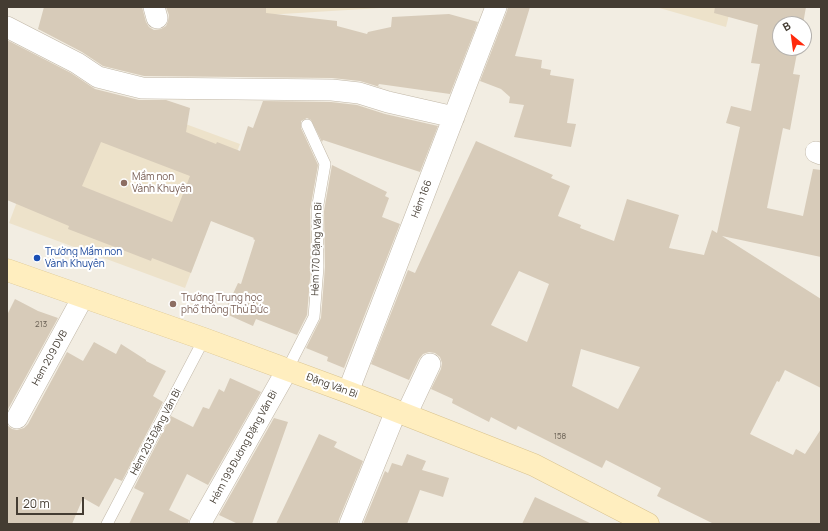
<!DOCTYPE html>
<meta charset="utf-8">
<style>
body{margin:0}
#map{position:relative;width:828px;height:531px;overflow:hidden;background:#f2ede2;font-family:Manrope,sans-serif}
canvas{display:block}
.frame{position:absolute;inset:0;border:8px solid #443c32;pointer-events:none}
.north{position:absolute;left:772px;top:16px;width:40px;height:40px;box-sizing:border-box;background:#fff;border:1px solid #b4b1ad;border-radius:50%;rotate:331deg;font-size:11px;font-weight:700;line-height:16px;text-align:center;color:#443c32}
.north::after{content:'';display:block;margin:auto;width:14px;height:18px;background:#ff2a0c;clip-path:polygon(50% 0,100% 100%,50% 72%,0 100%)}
.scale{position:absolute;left:16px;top:497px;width:68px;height:18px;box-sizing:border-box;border:2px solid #443c32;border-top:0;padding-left:5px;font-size:12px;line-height:14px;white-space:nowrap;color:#443c32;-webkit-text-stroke:3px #fff;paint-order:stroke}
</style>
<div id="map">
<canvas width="828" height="531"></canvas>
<div class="frame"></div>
<div class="north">B</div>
<div class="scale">20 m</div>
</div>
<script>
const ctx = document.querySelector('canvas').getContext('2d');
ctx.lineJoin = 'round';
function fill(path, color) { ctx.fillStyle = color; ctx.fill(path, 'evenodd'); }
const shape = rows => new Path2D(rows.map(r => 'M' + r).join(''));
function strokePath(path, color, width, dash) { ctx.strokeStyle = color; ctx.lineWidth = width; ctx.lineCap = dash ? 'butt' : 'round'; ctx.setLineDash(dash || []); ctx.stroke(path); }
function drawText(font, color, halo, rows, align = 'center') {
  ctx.font = font + ' Manrope,sans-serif'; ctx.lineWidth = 4; ctx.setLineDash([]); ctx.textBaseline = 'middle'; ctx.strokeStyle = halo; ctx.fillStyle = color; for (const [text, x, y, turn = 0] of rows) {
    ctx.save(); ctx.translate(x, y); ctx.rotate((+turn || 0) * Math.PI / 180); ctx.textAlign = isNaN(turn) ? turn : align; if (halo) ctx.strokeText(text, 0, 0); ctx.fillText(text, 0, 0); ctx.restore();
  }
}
const education = shape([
 [209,7,397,7,216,18],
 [656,7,731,7,726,27],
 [63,79,240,144,185,288,9,223]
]);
const building = shape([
 [44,7,142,7,146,22,149,27,154,30,161,29,166,26,168,21,169,15,166,7,266,7,266,13,337,21,337,26,367,34,368,32,391,27,392,17,449,14,478,22,450,94,379,84,378,86,383,88,360,81,332,78,144,76,103,66,82,52,38,29],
 [508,7,530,7,515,56,542,60,541,68,551,70,550,75,574,79,567,123,576,124,571,147,514,137,524,105,509,103,510,97,501,89,480,81,507,11],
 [715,7,806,7,803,24,780,24,780,48,798,48,793,74,800,75,790,130,783,128,767,208,803,216,813,169,821,170,821,257,722,236,821,299,821,388,785,370,779,382,777,381,750,434,793,455,796,449,805,454,821,429,821,524,714,524,657,496,661,488,606,460,602,468,518,426,516,430,491,417,489,422,452,403,453,399,431,389,441,369,442,363,440,357,435,353,429,352,423,354,419,359,409,380,371,364,408,270,415,273,476,141,553,175,551,178,570,186,558,216,581,225,580,228,614,241,627,199,679,215,669,248,704,255,712,230,717,233,740,127,726,123,731,106,751,111,760,64,751,63,758,25,714,13],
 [519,271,549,284,527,342,491,325],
 [581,349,640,367,618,409,572,386],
 [7,40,71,73,95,89,139,100,166,100,190,108,186,132,216,144,217,142,240,151,248,126,253,128,263,101,331,102,357,105,385,114,438,126,420,172,323,140,322,142,311,120,307,118,301,121,301,128,318,165,310,210,311,267,307,315,297,335,256,319,253,326,224,313,238,283,241,284,255,240,253,239,254,238,211,221,191,273,152,258,151,261,68,229,69,226,7,200],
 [101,142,190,176,172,222,82,186],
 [332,165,387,192,385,196,389,198,382,217,400,224,344,368,327,361,328,357,306,348,321,318,325,267,324,211],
 [15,299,38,311,58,318,7,411,7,315],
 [94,342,116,354,121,344,146,360,146,361,166,371,153,396,163,402,122,481,115,478,99,507,83,498,72,524,7,524,7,425,12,429,17,430,24,428,28,424,67,352,83,361],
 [230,378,261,392,208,485,187,474,169,510,189,520,188,524,129,524,144,493,134,488,171,416,193,427,203,407,209,409,219,389,224,392],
 [274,418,288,422,252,524,238,524,219,515],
 [319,434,337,442,334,447,363,461,339,519,338,524,276,524],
 [407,454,426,461,422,470,449,478,443,497,420,490,407,524,363,524,385,471,388,473,392,463,402,466],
 [535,497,592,524,522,524]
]);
const service = shape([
 [287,370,314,317,318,267,317,210,325,164,307,125],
 [107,524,204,339]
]);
const minor = shape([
 [154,7,157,18],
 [7,27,77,63,98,77,142,88,332,90,359,93,388,102,454,117],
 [816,152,821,154],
 [348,392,496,7],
 [406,415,430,364],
 [17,418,83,297],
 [200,524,287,370],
 [350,524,396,411]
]);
const secondary = shape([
 [7,270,204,339,348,392,534,465,648,524]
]);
const markers = [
 [124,183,4,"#8d6e63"],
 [37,258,4,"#1a4fb4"],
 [173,304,4,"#8d6e63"]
];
const numberNames = [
 ["213",41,325],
 ["158",560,437]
];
const educationNames = [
 ["Mầm non",132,177],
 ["Vành Khuyên",132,189],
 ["Trường Trung học",181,298],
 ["phổ thông Thủ Đức",181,310]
];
const streetNames = [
 ["Hẻm 166",422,199,-69],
 ["Hẻm 170 Đặng Văn Bi",317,249,-88],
 ["Hem 209 DVB",50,358,-61],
 ["Đặng Văn Bi",332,386,20],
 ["Hẻm 203 Đặng Văn Bi",156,432,-62],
 ["Hẻm 199 Đường Đặng Văn Bi",244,447,-61]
];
const transitNames = [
 ["Trường Mầm non",45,252],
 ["Vành Khuyên",45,264]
];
fill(education, '#ede2ca');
fill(building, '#d7cbb9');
strokePath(service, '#c1b7a7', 12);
strokePath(minor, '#c1b7a7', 22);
strokePath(secondary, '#d9c38f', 23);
strokePath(service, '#fff', 11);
strokePath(minor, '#fff', 21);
strokePath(secondary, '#ffeebf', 22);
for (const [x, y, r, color] of markers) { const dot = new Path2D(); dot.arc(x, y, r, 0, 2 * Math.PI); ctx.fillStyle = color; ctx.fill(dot); strokePath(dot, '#fff', 1.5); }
drawText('8px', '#696054', null, numberNames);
drawText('10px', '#785e54', '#fff', educationNames, 'left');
drawText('10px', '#443c32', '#fff', streetNames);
drawText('10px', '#164399', '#fff', transitNames, 'left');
</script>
